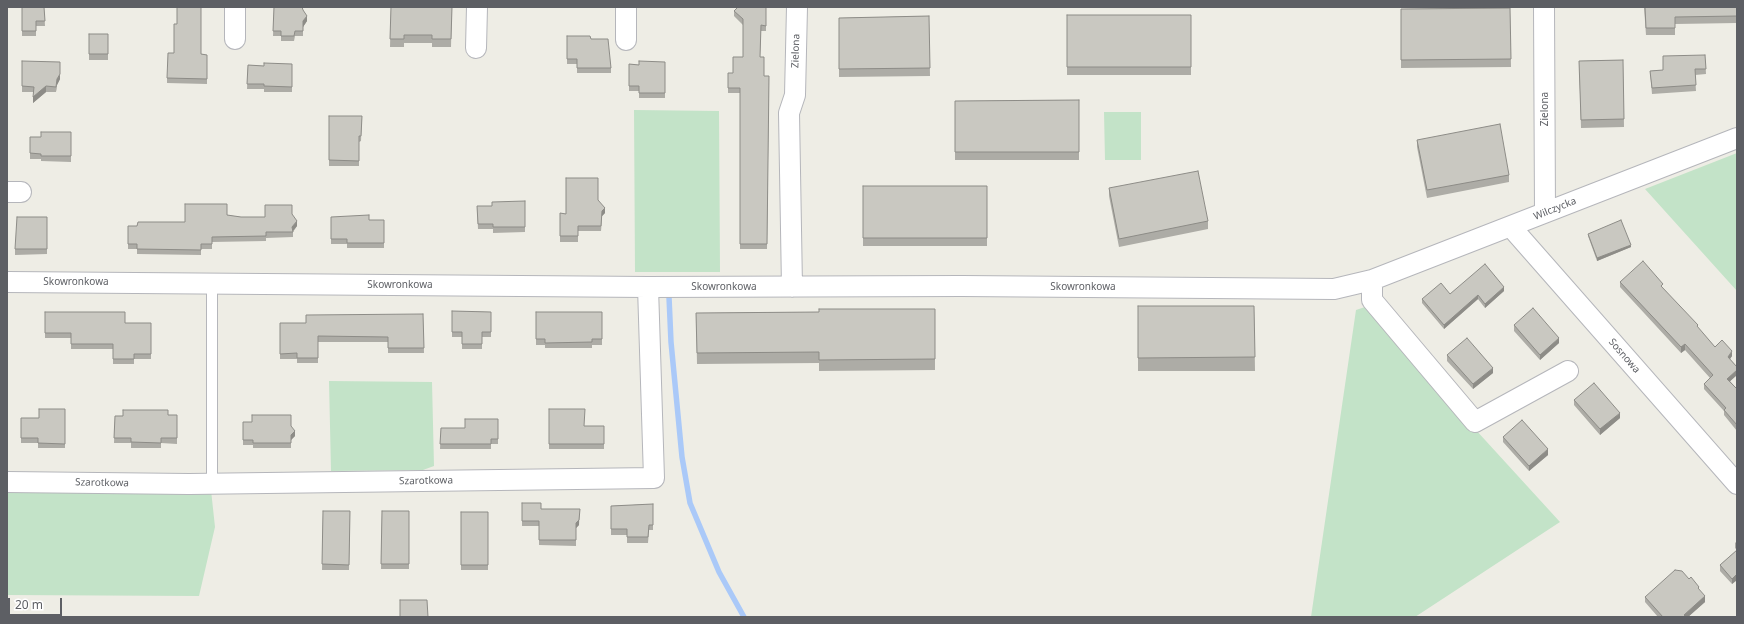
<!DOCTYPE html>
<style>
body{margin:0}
#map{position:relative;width:1744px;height:624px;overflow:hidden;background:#eeede5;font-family:"Noto Sans",sans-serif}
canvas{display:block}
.frame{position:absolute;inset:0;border:8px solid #5d5f64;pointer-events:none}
.scale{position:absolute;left:8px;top:598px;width:54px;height:18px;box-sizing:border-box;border:2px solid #5d5f64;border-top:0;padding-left:5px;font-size:12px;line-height:14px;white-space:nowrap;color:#5d5f64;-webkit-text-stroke:3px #fff;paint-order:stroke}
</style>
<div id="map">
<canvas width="1744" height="624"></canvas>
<div class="frame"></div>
<div class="scale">20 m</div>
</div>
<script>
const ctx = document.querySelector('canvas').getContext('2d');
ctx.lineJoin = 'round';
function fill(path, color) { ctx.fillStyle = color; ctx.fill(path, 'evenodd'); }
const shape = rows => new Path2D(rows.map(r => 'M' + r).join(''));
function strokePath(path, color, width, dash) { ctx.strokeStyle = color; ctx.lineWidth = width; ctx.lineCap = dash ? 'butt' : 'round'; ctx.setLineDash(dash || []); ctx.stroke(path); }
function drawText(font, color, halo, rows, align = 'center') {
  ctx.font = font + ' "Noto Sans",sans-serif'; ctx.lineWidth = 4; ctx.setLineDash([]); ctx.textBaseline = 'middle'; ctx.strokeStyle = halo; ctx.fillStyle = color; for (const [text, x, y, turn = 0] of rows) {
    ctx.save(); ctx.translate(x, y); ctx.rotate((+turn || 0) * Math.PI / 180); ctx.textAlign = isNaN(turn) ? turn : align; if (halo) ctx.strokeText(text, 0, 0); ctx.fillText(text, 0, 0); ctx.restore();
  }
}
const green = shape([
 [634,110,719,111,720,272,635,272],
 [1104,112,1141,112,1141,160,1105,160],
 [1737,153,1737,291,1645,189],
 [1368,306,1475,429,1560,522,1415,617,1311,617,1356,310],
 [329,381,432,382,434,466,423,470,331,471],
 [7,490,211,490,215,527,199,596,7,595]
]);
const stream = shape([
 [669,297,671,342,682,457,690,503,719,572,744,617]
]);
const lane = shape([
 [212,283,212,484]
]);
const street = shape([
 [626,7,626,40],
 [1544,7,1545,212],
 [235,39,235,7],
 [476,48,477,7],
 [7,192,21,192],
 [1511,227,1737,484],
 [1372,280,1372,300,1475,422,1568,371],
 [7,282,648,287,962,286,1334,289,1372,280,1737,138],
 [792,287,789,113,795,95,797,7],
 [7,482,189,484,654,478,648,287]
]);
const wall = shape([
 [22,7,44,7,45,26,36,26,36,36,22,36],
 [274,7,303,10,307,21,303,27,303,36,295,36,294,41,281,41,281,36,273,36],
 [391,7,452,7,451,47,432,47,432,43,404,43,404,47,390,47],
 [766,7,766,31,761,31,760,57,764,76,769,76,767,249,740,249,740,93,728,93,728,88,733,73,743,57,743,25,734,16,734,11],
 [1644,7,1737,7,1737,23,1675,24,1675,35,1646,35],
 [1510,8,1511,67,1401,68,1401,9],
 [1067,15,1191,15,1191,75,1067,75],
 [929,16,930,76,839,77,839,18],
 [89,34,108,34,108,60,89,60],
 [567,36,591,39,611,68,611,73,577,73,577,64,567,64],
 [201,54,207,55,207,84,167,83,167,78],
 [1705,55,1706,74,1695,75,1696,91,1652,94,1650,71,1663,70],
 [1623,60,1624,127,1581,128,1579,61],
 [22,61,60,79,57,85,56,92,46,92,33,103,34,92,22,92],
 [665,62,665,98,639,98,639,91,629,91,629,64,639,65],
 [292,64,292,92,264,92,264,89,247,89,248,65,264,66],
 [1079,100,1079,160,955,160,955,101],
 [329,116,362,116,361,141,359,142,359,166,329,166],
 [71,132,71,162,41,161,41,159,30,159,30,137,41,137],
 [1417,140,1509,175,1509,182,1427,198,1417,147],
 [863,186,987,186,987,246,863,246],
 [1109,188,1208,221,1208,229,1119,247,1109,196],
 [598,200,605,213,602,216,601,231,578,231,578,242,560,242,560,213,566,214],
 [525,201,525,232,493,233,493,229,478,229,477,206,492,206],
 [292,214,297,226,293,232,293,237,266,238,266,241,212,242,212,249,201,249,201,255,137,254,137,249,128,249,128,226,137,226,185,222,227,215,241,217,265,217],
 [47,217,47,254,15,255,15,249],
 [331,217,369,220,384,220,384,248,347,248,347,244,331,244],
 [1588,234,1631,247,1597,261,1588,236],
 [1620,282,1663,288,1715,347,1732,356,1730,359,1737,367,1737,375,1730,381,1737,389,1737,431,1724,415,1724,411,1704,389,1704,384,1710,378,1685,350,1681,353,1620,287],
 [1504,291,1485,308,1478,299,1444,329,1422,303,1422,299,1450,294],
 [1138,306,1254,306,1255,371,1138,371],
 [935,309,935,370,819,371,819,363,697,364,696,313,819,312],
 [452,311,491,312,491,337,482,337,482,349,462,349,462,337,452,337],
 [45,312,125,323,151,323,151,359,134,359,134,364,113,364,113,349,71,349,71,338,45,338],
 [536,312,602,312,602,345,592,345,592,348,545,348,545,345,536,345],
 [423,314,424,353,388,353,388,342,318,342,318,363,297,363,297,359,280,359,280,323,306,323],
 [1514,325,1559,343,1540,360,1514,331],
 [1447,355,1493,373,1473,389,1447,361],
 [1574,400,1620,418,1600,435,1574,405],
 [65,409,65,448,38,448,38,443,21,443,21,418,39,418],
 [549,409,584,426,604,426,604,449,549,449],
 [168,415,177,415,177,444,161,443,161,448,131,448,131,443,114,443,115,416],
 [498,419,498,444,491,444,491,449,440,449,441,428,465,428],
 [243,422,291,426,295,436,291,440,291,448,253,448,253,445,243,445],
 [1503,437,1548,455,1529,471,1503,442],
 [522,503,541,509,580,509,579,525,576,528,576,546,539,545,539,526,522,526],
 [653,504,653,530,649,530,648,543,627,543,627,535,611,535,611,506],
 [323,511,350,511,349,570,322,570],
 [382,511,409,511,409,569,381,569],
 [461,512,488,512,488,570,461,570],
 [1737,541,1737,580,1732,584,1720,571,1720,565,1737,550,1735,548,1735,543],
 [1699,590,1705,602,1688,617,1658,617,1645,602,1645,597]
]);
const shadedWall = shape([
 [307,16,307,21,303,27,303,21],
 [60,74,60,79,57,85,56,92,57,79],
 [46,86,46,92,33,103,33,97],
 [605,208,605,213,602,216,601,231,602,211],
 [297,221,297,226,292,232,292,227],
 [1631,245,1631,247,1597,261,1597,258],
 [1504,287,1504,291,1485,308,1485,304],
 [1478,295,1478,299,1444,329,1444,325],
 [1559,338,1559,343,1540,360,1540,355],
 [1685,344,1685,350,1681,353,1681,347],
 [1732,351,1732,356,1728,362,1728,357],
 [1493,368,1493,373,1473,389,1473,384],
 [1737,370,1737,375,1727,384,1727,379],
 [1620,413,1620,418,1600,435,1600,429],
 [295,431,295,436,291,440,291,435],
 [1548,449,1548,455,1529,471,1529,466],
 [579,520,579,525,576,528,576,523],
 [1737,574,1737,580,1732,584,1732,579],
 [1705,596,1705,602,1688,617,1684,617,1684,615]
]);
const building = shape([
 [22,7,44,7,45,21,36,21,36,31,22,31,22,7],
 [177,7,201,7,201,54,207,55,207,79,167,78,168,53,174,53,174,24,177,24,177,7],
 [274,7,302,7,303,10,307,16,303,21,303,31,295,31,294,36,281,36,281,31,273,31,274,7],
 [391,7,452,7,451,39,432,39,432,35,404,35,404,39,390,39,391,7],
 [738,7,766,7,766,26,761,25,760,57,764,57,764,76,769,76,767,244,740,244,740,88,728,88,728,73,733,73,733,57,743,57,743,19,734,11,738,7],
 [1645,7,1737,7,1737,16,1675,17,1675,28,1646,28,1645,7],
 [1510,8,1511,59,1401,60,1401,9,1510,8],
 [1067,15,1191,15,1191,67,1067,67,1067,15],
 [929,16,930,68,839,69,839,18,929,16],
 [89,34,108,34,108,54,89,54,89,34],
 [567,36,590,36,591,39,608,39,611,68,577,68,577,59,567,59,567,36],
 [1705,55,1706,69,1695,69,1696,85,1652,88,1650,71,1663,70,1663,56,1705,55],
 [1623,60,1624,119,1581,120,1579,61,1623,60],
 [22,61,60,62,60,74,57,79,56,87,46,86,33,97,34,87,22,86,22,61],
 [639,61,665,62,665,93,639,93,639,86,629,86,629,64,639,65,639,61],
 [264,63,292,64,292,87,264,86,264,84,247,84,248,65,264,66,264,63],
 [1079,100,1079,152,955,152,955,101,1079,100],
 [329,116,362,116,361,136,359,136,359,161,329,160,329,116],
 [1500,124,1509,175,1427,190,1417,140,1500,124],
 [41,132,71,132,71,156,41,156,41,154,30,153,30,137,41,137,41,132],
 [1198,171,1208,221,1119,239,1109,188,1198,171],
 [566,178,598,178,598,200,605,208,602,211,601,226,578,226,578,236,560,236,560,213,566,214,566,178],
 [863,186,987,186,987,238,863,238,863,186],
 [525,201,525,227,493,227,493,224,478,224,477,206,492,206,492,202,525,201],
 [185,204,227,204,227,215,241,217,265,217,265,205,292,205,292,214,297,221,292,227,293,232,266,232,266,236,212,237,212,244,201,244,201,250,137,249,137,244,128,244,128,226,137,226,138,222,185,222,185,204],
 [369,215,369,220,384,220,384,243,347,243,347,239,331,239,331,217,369,215],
 [17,217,47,217,47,249,15,249,17,217],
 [1621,220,1631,245,1597,258,1588,234,1621,220],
 [1643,261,1663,284,1661,286,1698,325,1697,326,1715,347,1722,340,1732,351,1728,357,1737,367,1737,370,1727,379,1737,389,1737,425,1724,410,1726,408,1704,384,1713,375,1685,344,1681,347,1620,282,1643,261],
 [1485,264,1504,287,1485,304,1478,295,1444,325,1422,299,1441,283,1450,294,1485,264],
 [1138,306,1254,306,1255,357,1138,358,1138,306],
 [1533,308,1559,338,1540,355,1514,325,1533,308],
 [819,309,935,309,935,359,819,360,819,352,697,353,696,313,819,312,819,309],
 [452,311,491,312,491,332,482,332,482,344,462,344,462,332,452,332,452,311],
 [45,312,125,312,125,323,151,323,151,354,134,354,134,359,113,359,113,344,71,344,71,333,45,333,45,312],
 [536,312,602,312,602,339,592,339,592,342,545,343,545,339,536,339,536,312],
 [423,314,424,348,388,348,388,337,318,336,318,358,297,358,297,353,280,354,280,323,306,323,306,315,423,314],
 [1467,338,1493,368,1473,384,1447,355,1467,338],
 [1594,383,1620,413,1600,429,1574,400,1594,383],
 [39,409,65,409,65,444,38,443,38,438,21,438,21,418,39,418,39,409],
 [549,409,585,409,584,426,604,426,604,444,549,444,549,409],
 [123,410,168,410,168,415,177,415,177,438,161,438,161,443,131,442,131,438,114,438,115,416,123,416,123,410],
 [252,415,291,415,291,426,295,431,291,435,291,443,253,443,253,440,243,440,243,422,252,422,252,415],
 [465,419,498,419,498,439,491,439,491,444,440,444,441,428,465,428,465,419],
 [1522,420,1548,449,1529,466,1503,437,1522,420],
 [522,503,541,503,541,509,580,509,579,520,576,523,576,540,539,540,539,521,522,521,522,503],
 [653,504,653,525,649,525,648,537,627,537,627,529,611,529,611,506,653,504],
 [323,511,350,511,349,565,322,564,323,511],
 [382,511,409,511,409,564,381,564,382,511],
 [461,512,488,512,488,565,461,565,461,512],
 [1737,550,1737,574,1732,579,1720,565,1737,550],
 [1675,570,1682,571,1689,579,1691,577,1699,587,1698,588,1705,596,1684,615,1686,617,1663,617,1645,597,1675,570],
 [400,600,427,600,428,617,400,617,400,600]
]);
const streetNames = [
 ["Zielona",796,51,-88],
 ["Zielona",1545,109,-90],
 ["Wilczycka",1555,209,-22],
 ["Skowronkowa",76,282],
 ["Skowronkowa",400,285],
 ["Skowronkowa",724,287],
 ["Skowronkowa",1083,287],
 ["Sosnowa",1624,356,49],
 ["Szarotkowa",426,481,-1],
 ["Szarotkowa",102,483,1]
];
fill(green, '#c3e3c8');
strokePath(stream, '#aac9f8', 5.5);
strokePath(lane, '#b5b6bb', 12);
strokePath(street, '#b5b6bb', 22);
strokePath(lane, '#fff', 10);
strokePath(street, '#fff', 20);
fill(wall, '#adaca6');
fill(shadedWall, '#8d8c87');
fill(building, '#c9c8c1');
strokePath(building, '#8d8c87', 1);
drawText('10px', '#5d5f64', '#fff', streetNames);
</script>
